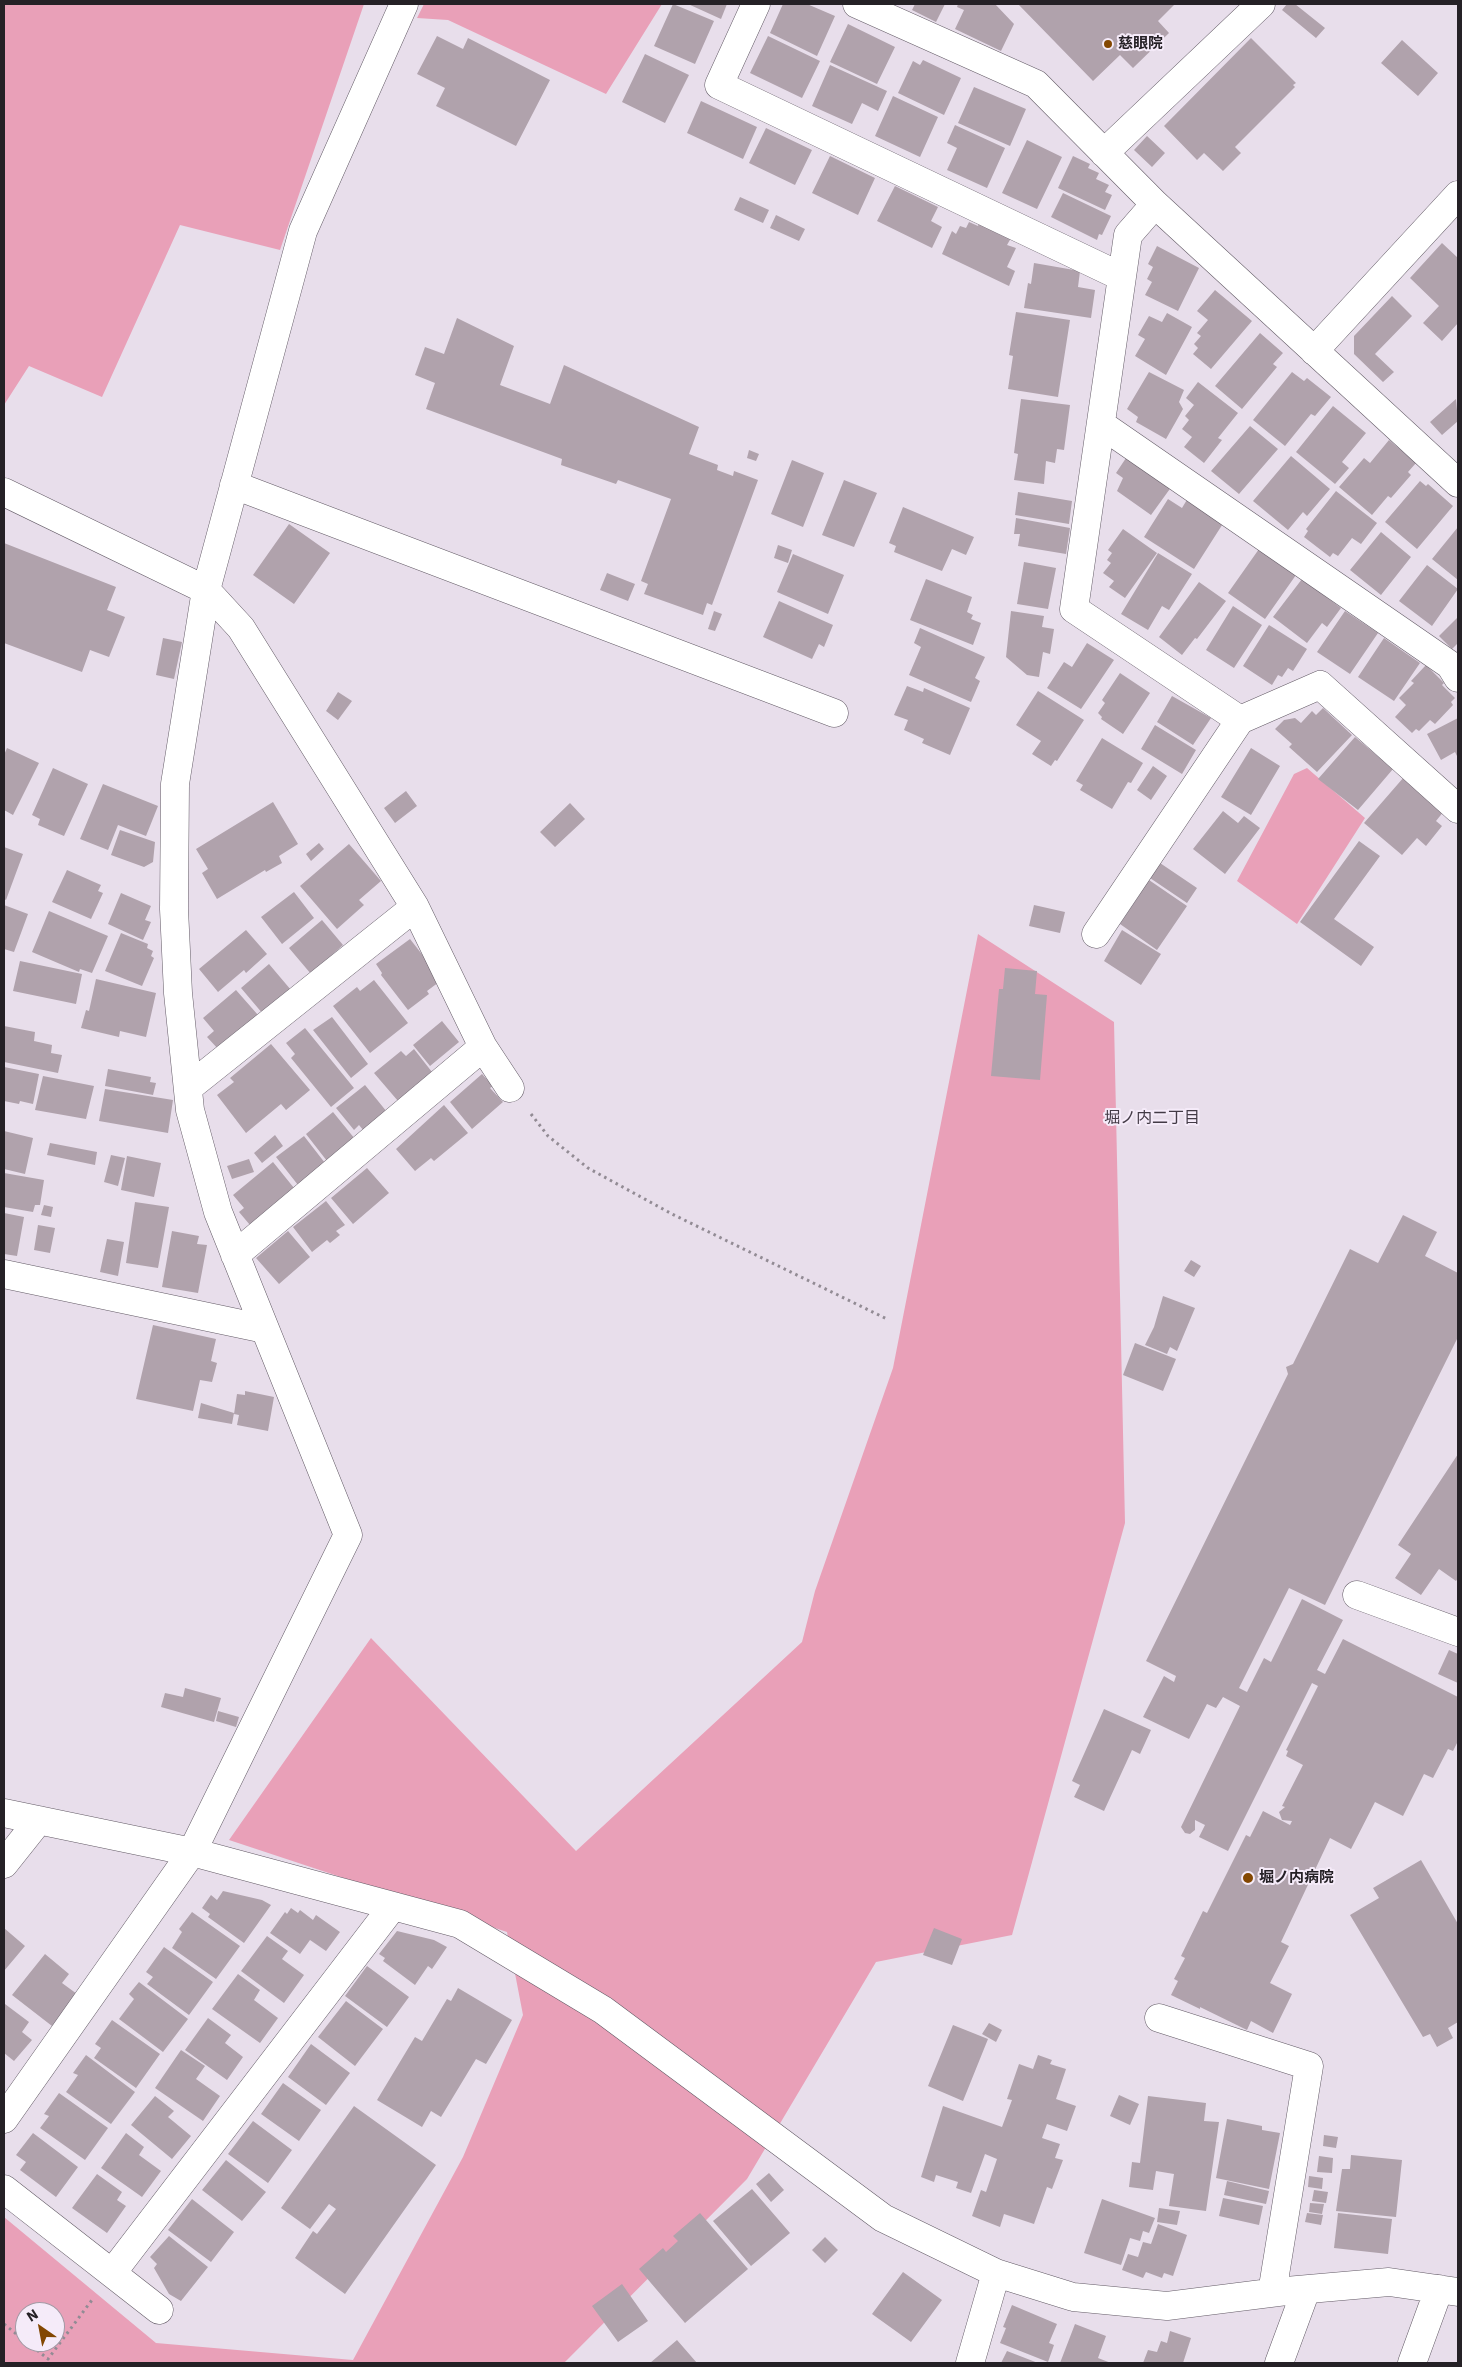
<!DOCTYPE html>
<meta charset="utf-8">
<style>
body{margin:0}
#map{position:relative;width:1462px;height:2367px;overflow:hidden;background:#e8deeb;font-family:"IBM Plex Sans",sans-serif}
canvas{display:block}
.frame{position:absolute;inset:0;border:5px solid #252126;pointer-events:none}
.north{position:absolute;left:15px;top:2302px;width:50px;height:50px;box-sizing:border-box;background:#f5ebf9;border:1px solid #a29aa5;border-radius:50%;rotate:327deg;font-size:14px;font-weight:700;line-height:20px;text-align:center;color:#252126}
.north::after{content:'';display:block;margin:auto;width:18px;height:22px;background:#834702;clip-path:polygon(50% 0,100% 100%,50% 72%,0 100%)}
</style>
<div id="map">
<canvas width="1462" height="2367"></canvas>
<div class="frame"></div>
<div class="north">N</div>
</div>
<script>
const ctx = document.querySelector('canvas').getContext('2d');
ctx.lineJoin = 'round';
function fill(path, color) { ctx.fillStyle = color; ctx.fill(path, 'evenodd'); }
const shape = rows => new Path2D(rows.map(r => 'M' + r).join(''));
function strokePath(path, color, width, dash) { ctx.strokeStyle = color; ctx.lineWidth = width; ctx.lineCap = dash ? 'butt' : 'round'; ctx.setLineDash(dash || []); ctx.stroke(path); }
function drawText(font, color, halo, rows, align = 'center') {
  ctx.font = font + ' "IBM Plex Sans","Noto Sans JP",sans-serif'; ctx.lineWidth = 4; ctx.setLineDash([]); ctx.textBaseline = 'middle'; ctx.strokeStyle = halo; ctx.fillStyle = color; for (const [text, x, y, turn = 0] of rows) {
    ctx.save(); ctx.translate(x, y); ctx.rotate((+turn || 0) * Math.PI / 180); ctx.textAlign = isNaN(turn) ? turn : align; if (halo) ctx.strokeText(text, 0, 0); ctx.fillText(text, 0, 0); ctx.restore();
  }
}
const green = shape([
 [4,4,364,4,280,250,180,225,102,397,29,366,4,405],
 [424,4,662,4,606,94,448,20,417,18],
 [1307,768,1365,818,1297,924,1237,881,1294,774],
 [978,934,1114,1022,1125,1523,1012,1935,876,1962,747,2179,564,2363,4,2363,4,2217,156,2343,353,2360,463,2157,523,2015,507,1932,229,1840,371,1638,576,1851,802,1642,815,1591,893,1368],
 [25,2312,55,2312,55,2342,25,2342]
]);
const building = shape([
 [673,4,714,21,695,64,654,46],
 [688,4,727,4,721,19],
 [783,4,807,4,835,16,817,56,770,33],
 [915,4,945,4,936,22,912,10],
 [958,4,995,4,1014,24,1001,51,955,29,964,10,957,7],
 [1018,4,1175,4,1158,21,1169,33,1133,68,1120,55,1093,81],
 [1287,4,1295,4,1325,28,1316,38,1282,10],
 [848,24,895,47,877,84,830,62],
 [437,36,463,49,468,38,550,80,516,146,436,106,445,88,417,74],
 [768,36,820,61,802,98,750,73],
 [1251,38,1296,83,1293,85,1295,87,1235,147,1241,153,1223,171,1204,153,1197,160,1164,126],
 [1402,40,1438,73,1418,96,1381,63],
 [645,54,689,75,665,123,622,102],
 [923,60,961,78,944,115,898,93,913,61,920,65],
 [830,65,887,91,878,111,862,103,852,124,812,106],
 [974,87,1026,109,1010,146,958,123],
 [893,96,938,117,920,157,875,136],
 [701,101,757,127,743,159,687,133],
 [955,125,1005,148,987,188,947,170,957,148,947,143],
 [766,128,812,150,795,185,749,163],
 [1147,136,1165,153,1152,167,1134,150],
 [1027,140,1062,157,1037,209,1002,193],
 [830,156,875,178,858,215,812,193],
 [1073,156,1090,164,1088,168,1099,173,1096,179,1109,185,1105,192,1112,195,1105,210,1058,188],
 [895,186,938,207,931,221,942,227,932,248,877,221],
 [1063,193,1111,216,1102,235,1099,234,1097,240,1051,217],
 [740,197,769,210,763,223,734,210],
 [776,215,805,229,799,241,770,228],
 [969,222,978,226,979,223,1011,238,1007,245,1016,248,1007,267,1015,271,1009,286,942,254,952,231,956,234,960,226,966,228],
 [1442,243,1458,258,1458,323,1442,341,1423,323,1439,306,1410,278],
 [1157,246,1199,268,1178,311,1145,295,1152,282,1147,279,1153,267,1148,264],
 [1034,263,1080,271,1078,287,1095,290,1091,318,1024,308,1028,283,1031,284],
 [1215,290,1252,321,1211,369,1193,354,1198,348,1194,344,1201,336,1197,333,1208,320,1197,311],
 [1392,296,1412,316,1375,354,1394,372,1383,382,1354,354,1354,336],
 [1016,312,1070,320,1058,397,1008,389,1013,356,1009,355],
 [1167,313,1192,327,1166,375,1135,356,1145,339,1138,335,1149,316,1162,322],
 [457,318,514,346,500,385,550,404,564,365,699,427,689,454,718,465,717,470,733,476,734,471,758,480,712,605,707,603,703,615,644,594,648,584,641,581,671,499,618,480,616,484,561,465,562,459,426,409,435,383,415,375,425,347,444,354],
 [1260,333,1283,353,1273,364,1277,367,1242,409,1215,386],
 [1149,372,1184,390,1179,402,1183,409,1166,439,1136,422,1138,417,1127,409],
 [1292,372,1304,381,1307,378,1331,397,1315,416,1311,414,1285,446,1253,420],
 [1198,382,1238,413,1218,438,1222,440,1204,463,1184,447,1192,437,1182,429,1189,420,1185,416,1194,405,1186,398],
 [1021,399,1070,405,1064,450,1057,449,1055,463,1046,461,1044,484,1014,480,1018,454,1014,453],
 [1456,399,1458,421,1442,435,1430,422],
 [1333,406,1366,433,1342,462,1349,468,1335,484,1296,452],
 [1250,426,1278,449,1239,494,1211,471],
 [1389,440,1416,463,1408,472,1411,475,1391,498,1388,496,1372,515,1339,487,1364,458,1370,463],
 [749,450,759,454,756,461,747,458],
 [1128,455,1172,486,1151,515,1117,491,1123,478,1116,473],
 [1291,456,1330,489,1307,516,1303,512,1288,530,1253,501],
 [792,460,824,473,803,527,771,514],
 [844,480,877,493,854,547,822,535],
 [1420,481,1426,486,1428,484,1453,506,1417,549,1385,522],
 [1336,491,1377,523,1361,544,1352,538,1338,556,1333,553,1330,557,1304,537,1308,531,1306,529],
 [1018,492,1072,501,1069,524,1015,515],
 [1188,498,1224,522,1194,569,1144,537,1168,499,1182,508],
 [903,507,974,537,966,555,952,549,942,571,894,552,896,546,889,543],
 [1016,518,1070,528,1066,554,1018,546,1020,534,1014,534],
 [289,524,330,553,294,604,253,575],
 [1458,527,1458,580,1432,559],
 [1123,529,1157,553,1125,598,1109,587,1114,581,1103,573,1111,563,1107,560,1112,553,1108,550],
 [1381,532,1411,557,1381,595,1350,570],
 [4,543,116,587,107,610,125,617,109,657,90,650,82,672,4,643],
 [778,545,792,550,788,563,774,558],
 [1259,549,1296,575,1265,619,1228,593],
 [1158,553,1192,574,1169,610,1162,606,1148,630,1121,614],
 [793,554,844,575,828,614,777,592],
 [1024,562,1056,568,1048,609,1017,604],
 [1427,565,1458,589,1432,626,1399,601],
 [607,573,635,584,628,601,600,590],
 [926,579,972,597,967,612,973,615,971,619,981,623,973,645,910,620],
 [1302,579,1341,608,1327,627,1322,623,1307,643,1273,617],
 [1199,582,1226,601,1197,639,1195,638,1182,655,1159,637],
 [779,601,833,625,824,647,819,644,812,659,763,637],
 [1233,606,1262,625,1234,668,1206,650],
 [714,611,722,614,715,631,708,629],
 [1011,611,1044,616,1042,627,1054,629,1050,654,1043,652,1039,677,1027,675,1006,657],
 [1345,611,1378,633,1350,674,1317,652],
 [1458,617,1458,646,1457,644,1452,649,1439,636],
 [1269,625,1307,649,1293,671,1288,668,1282,677,1278,675,1272,685,1243,666],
 [920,628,985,657,975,678,980,681,971,702,909,675,921,647,914,643],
 [163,638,182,642,174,679,156,675],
 [1384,638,1420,663,1394,701,1358,677],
 [1087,643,1114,660,1081,709,1047,688,1064,662,1072,667],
 [1426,665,1444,683,1442,685,1455,698,1451,702,1453,705,1435,724,1430,720,1419,731,1416,729,1412,733,1395,717,1406,705,1399,698,1414,683,1411,681],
 [1120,673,1150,693,1123,734,1101,719,1102,717,1098,713,1105,703,1102,700],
 [907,686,923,692,924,688,970,708,950,755,922,743,924,739,904,730,908,720,894,715],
 [1038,691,1084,720,1057,761,1055,760,1051,766,1032,754,1041,741,1016,725],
 [338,692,352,701,338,720,326,711],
 [1172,696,1211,718,1193,745,1157,722],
 [1323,708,1352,735,1317,772,1289,747,1292,744,1275,729,1284,720,1295,718,1301,723,1312,711,1316,715],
 [1458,718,1458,758,1455,752,1441,760,1427,734],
 [1155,725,1196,750,1182,774,1141,749],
 [1355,737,1393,769,1358,810,1318,779],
 [1102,738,1143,763,1131,783,1128,782,1112,809,1080,790,1083,785,1076,781],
 [7,748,39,763,13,815,4,810,4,755],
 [1251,748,1280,766,1251,815,1221,797],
 [1153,766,1167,776,1151,800,1137,790],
 [53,768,88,784,64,836,38,825,40,819,32,815],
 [1404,777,1444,811,1436,821,1442,826,1426,846,1417,838,1402,855,1364,823],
 [103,784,158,806,146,836,118,825,108,850,80,839],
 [406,791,417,806,395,823,384,808],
 [273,802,298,844,279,856,282,863,266,872,265,870,217,899,202,873,208,869,196,849],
 [570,803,585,819,555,847,540,832],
 [1223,811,1238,823,1244,816,1260,828,1225,874,1193,849],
 [120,830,155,842,153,862,144,867,111,855],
 [1359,841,1380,856,1334,919,1374,947,1361,966,1300,922],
 [319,843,324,849,311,861,306,854],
 [349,844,381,881,359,900,364,905,337,929,300,886],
 [4,847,23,854,6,900,4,899],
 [1160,863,1197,888,1187,903,1150,878],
 [67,870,101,885,98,891,103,893,91,919,52,902],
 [1149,880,1187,906,1157,950,1120,924],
 [294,892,314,918,282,944,261,917],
 [121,893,151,906,145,920,151,922,143,940,108,924],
 [4,905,28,914,14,952,4,949],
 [1034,905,1065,912,1060,933,1029,926],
 [49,911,108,936,92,973,80,969,79,972,32,952],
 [322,920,343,945,311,974,289,948],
 [246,930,267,954,246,973,244,970,218,992,199,969],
 [1122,930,1161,954,1141,985,1104,961],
 [121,933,148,944,147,948,153,951,151,956,154,958,142,986,105,971],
 [410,939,435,971,439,982,427,991,429,994,408,1010,381,975,382,973,376,964],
 [20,961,82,974,76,1004,13,991],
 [269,964,291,990,263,1014,241,988],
 [1005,968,1037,971,1035,994,1047,995,1040,1080,991,1076,999,989,1003,989],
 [96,979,156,993,146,1037,120,1031,119,1037,81,1028,86,1010,89,1011],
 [374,980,408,1023,370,1053,333,1006,357,987,360,991],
 [236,990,258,1015,219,1050,207,1037,214,1031,203,1018],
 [332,1017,368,1064,351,1078,313,1030],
 [442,1021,459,1042,430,1066,413,1045],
 [4,1026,35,1032,34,1041,52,1045,51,1053,62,1055,58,1073,4,1062],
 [305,1028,354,1088,331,1107,291,1058,295,1054,286,1043],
 [271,1044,310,1090,286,1110,281,1104,246,1133,217,1095,234,1082,230,1078],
 [414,1049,432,1072,398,1101,374,1073,401,1051,406,1056],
 [4,1067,39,1074,33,1104,20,1101,19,1104,4,1101],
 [108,1069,151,1077,150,1082,156,1083,153,1095,105,1086],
 [482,1074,493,1086,490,1088,503,1102,472,1129,450,1102],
 [43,1076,94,1086,86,1119,35,1110],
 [365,1085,387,1112,364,1131,359,1125,354,1130,336,1108],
 [105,1089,173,1100,168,1133,99,1121],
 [444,1105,468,1133,434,1161,431,1158,415,1171,396,1149],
 [333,1112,355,1139,327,1161,306,1134],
 [4,1131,33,1138,25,1174,4,1169],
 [275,1135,283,1146,262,1163,254,1153],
 [304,1136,325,1163,298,1185,276,1157],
 [50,1143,97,1152,95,1165,47,1155],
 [111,1155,125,1158,118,1186,104,1182],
 [127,1156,161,1163,154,1197,121,1190],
 [249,1159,254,1172,232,1179,227,1166],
 [273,1162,294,1188,250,1225,239,1212,244,1208,233,1195],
 [367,1168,389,1193,353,1224,331,1198],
 [4,1173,44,1180,40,1205,35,1205,33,1212,4,1207],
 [326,1201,345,1225,336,1231,340,1235,330,1243,327,1240,312,1252,293,1227],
 [135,1202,169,1207,158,1268,126,1263],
 [44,1205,53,1207,51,1217,41,1215],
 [4,1213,24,1217,17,1256,4,1254],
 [1403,1215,1437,1232,1425,1256,1458,1273,1458,1337,1325,1605,1289,1588,1239,1688,1247,1692,1264,1658,1271,1662,1302,1599,1343,1620,1317,1670,1325,1674,1343,1639,1458,1697,1458,1741,1453,1751,1448,1749,1433,1778,1424,1774,1403,1816,1375,1802,1351,1849,1330,1838,1281,1942,1289,1946,1270,1983,1292,1994,1273,2033,1251,2021,1247,2030,1200,2007,1200,2009,1171,1995,1178,1981,1174,1979,1185,1958,1181,1956,1203,1911,1207,1913,1246,1835,1250,1837,1263,1811,1290,1825,1292,1821,1282,1820,1279,1812,1285,1807,1282,1806,1303,1765,1286,1756,1288,1751,1286,1750,1318,1686,1312,1683,1228,1851,1199,1837,1205,1825,1195,1820,1195,1830,1190,1834,1185,1833,1181,1827,1240,1706,1223,1697,1216,1708,1207,1704,1189,1739,1143,1717,1164,1676,1174,1682,1176,1676,1146,1661,1288,1374,1286,1367,1293,1364,1350,1249,1378,1263],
 [38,1225,55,1228,50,1253,34,1250],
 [172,1231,199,1236,197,1244,207,1245,198,1293,162,1287],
 [288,1231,310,1257,279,1284,256,1258],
 [107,1239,124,1242,118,1276,100,1272],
 [1191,1260,1201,1266,1194,1277,1184,1271],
 [1163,1296,1195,1308,1177,1351,1170,1347,1167,1354,1145,1345,1154,1327],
 [153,1325,216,1339,211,1361,217,1363,212,1382,200,1380,193,1411,136,1399],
 [1135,1343,1176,1359,1163,1391,1123,1375],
 [245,1391,274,1397,268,1431,237,1425,239,1415,234,1414,237,1394,245,1395],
 [201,1403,234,1413,232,1424,198,1418],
 [1458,1454,1458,1578,1456,1581,1439,1569,1421,1595,1395,1578,1411,1554,1398,1545],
 [1449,1650,1458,1654,1458,1683,1438,1674],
 [185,1688,221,1698,214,1722,161,1707,165,1693,183,1697],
 [1104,1709,1151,1730,1140,1754,1132,1750,1104,1811,1074,1797,1080,1785,1072,1781],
 [218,1711,239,1717,236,1727,216,1721],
 [1421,1860,1458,1924,1458,2022,1448,2028,1453,2038,1437,2047,1430,2034,1423,2037,1350,1915,1379,1898,1373,1888],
 [223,1891,262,1900,271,1905,244,1943,208,1917,210,1914,202,1908,211,1895,217,1900],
 [291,1908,298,1913,300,1910,313,1920,316,1915,340,1932,326,1951,310,1940,300,1954,270,1933,285,1912,287,1914],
 [192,1912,240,1946,216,1979,172,1948,182,1932,179,1929],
 [4,1928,25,1946,4,1971],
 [934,1928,962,1939,952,1965,923,1955],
 [397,1931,434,1940,447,1947,432,1969,428,1966,415,1985,383,1961,385,1958,379,1954],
 [267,1936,288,1951,282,1959,304,1975,284,2003,241,1971],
 [164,1947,213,1982,189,2015,147,1984,153,1977,146,1972],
 [45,1954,69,1974,62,1983,77,1994,52,2026,12,1995],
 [367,1966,409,1997,387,2027,345,1996],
 [238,1974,260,1990,254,2000,278,2018,260,2043,212,2009],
 [139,1982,188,2019,163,2052,119,2019,134,1999,129,1994],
 [458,1988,512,2020,486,2064,476,2059,441,2117,431,2111,422,2127,377,2100,415,2037,422,2041,447,1999,451,2001],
 [346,2001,383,2029,355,2066,318,2037],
 [5,2004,29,2022,22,2032,32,2040,14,2061,4,2053],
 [208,2018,231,2035,225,2043,243,2057,227,2080,185,2050],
 [112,2020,160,2054,136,2088,94,2058,101,2048,95,2044],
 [989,2023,1002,2030,996,2042,982,2034],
 [953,2025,988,2039,963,2101,928,2086],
 [311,2044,350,2073,326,2105,288,2077],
 [181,2050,205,2066,196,2079,220,2096,203,2121,155,2088],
 [86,2055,135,2092,111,2124,66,2092,78,2075,73,2073],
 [1038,2055,1052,2060,1050,2064,1066,2069,1056,2099,1076,2106,1067,2131,1047,2124,1042,2138,1060,2144,1055,2158,1063,2160,1052,2189,1047,2187,1034,2224,1004,2214,1000,2227,972,2216,981,2190,986,2192,997,2159,985,2154,971,2193,956,2188,958,2182,936,2175,934,2182,921,2177,943,2106,1002,2127,1012,2100,1007,2099,1019,2064,1033,2069],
 [283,2083,321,2110,299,2141,261,2114],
 [59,2093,108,2128,85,2160,40,2128,49,2116,44,2114],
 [1119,2095,1139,2104,1130,2125,1110,2116],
 [155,2096,174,2111,168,2117,191,2136,172,2159,131,2125],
 [1148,2096,1206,2103,1204,2121,1219,2122,1206,2211,1169,2206,1174,2174,1156,2171,1153,2190,1129,2187,1132,2162,1140,2163],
 [354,2106,436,2165,345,2294,295,2258,313,2231,317,2234,336,2209,329,2204,310,2229,281,2208],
 [1227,2119,1262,2126,1262,2130,1280,2133,1269,2189,1216,2178],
 [253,2121,292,2150,268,2183,228,2154],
 [33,2133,78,2167,56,2197,20,2170,26,2162,16,2155],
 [126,2133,144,2147,139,2155,161,2171,142,2197,101,2168],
 [1324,2135,1338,2137,1336,2148,1323,2146],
 [1351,2155,1402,2160,1396,2217,1336,2211,1342,2169,1350,2169],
 [1319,2156,1333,2158,1332,2173,1317,2172],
 [226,2160,266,2192,242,2221,202,2190],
 [769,2173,784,2190,771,2202,756,2184],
 [97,2174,122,2192,117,2200,126,2206,107,2233,72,2208],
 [1309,2176,1323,2178,1322,2189,1308,2187],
 [1227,2181,1269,2191,1266,2204,1224,2195],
 [752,2189,790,2233,751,2266,713,2221],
 [1314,2190,1328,2192,1326,2203,1312,2201],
 [1223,2198,1263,2206,1259,2225,1219,2216],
 [192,2199,234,2232,211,2262,168,2230],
 [1102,2199,1155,2218,1149,2233,1143,2231,1140,2241,1130,2238,1121,2265,1084,2253],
 [1310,2203,1324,2204,1322,2214,1309,2212],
 [1159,2208,1180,2211,1177,2225,1157,2222],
 [700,2213,748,2269,685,2323,639,2269,663,2248,666,2252,678,2241,673,2236],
 [1307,2213,1323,2215,1321,2225,1305,2222],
 [1338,2213,1392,2219,1388,2254,1334,2248],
 [1158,2224,1187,2235,1173,2276,1164,2273,1162,2278,1146,2272,1143,2278,1122,2270,1128,2254,1138,2257,1143,2242,1151,2244],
 [169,2236,208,2267,181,2301,169,2294,154,2268,157,2264,150,2257],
 [825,2237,838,2250,825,2263,812,2250],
 [903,2272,942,2300,911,2342,872,2314],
 [622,2284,648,2321,618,2342,592,2306],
 [1012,2305,1057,2324,1049,2343,1054,2345,1048,2362,1000,2343,1006,2328,1003,2327],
 [1075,2324,1106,2336,1098,2358,1111,2363,1060,2363],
 [1170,2331,1191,2338,1183,2363,1143,2363,1148,2350,1157,2352,1161,2341,1167,2343],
 [677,2340,697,2363,650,2363],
 [1007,2351,1038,2363,1001,2363]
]);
const path = shape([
 [531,1114,548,1136,588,1168,672,1214,887,1319],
 [4,2324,25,2341],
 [27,2342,48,2359,92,2300]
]);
const minor = shape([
 [756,4,719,85,1122,277],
 [857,4,1036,84,1155,204,1458,483],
 [1104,153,1261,4],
 [1155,204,1128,235,1074,609,1240,720,1320,685,1458,809],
 [1314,351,1458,195],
 [1102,425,1450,665,1458,678],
 [234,485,834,713],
 [4,492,206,590,241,628,415,907,483,1047,510,1088],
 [1096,934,1240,720],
 [188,1088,415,907],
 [235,1255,483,1047],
 [4,1274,265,1329],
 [1357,1595,1458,1632],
 [4,1813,192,1852,460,1924,603,2010,883,2218,996,2273,1073,2297,1167,2306,1286,2291,1389,2282,1458,2292],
 [4,1864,39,1820],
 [1159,2018,1309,2066,1272,2293],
 [4,2119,192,1852,348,1535,218,1212,190,1110,178,993,174,909,175,784,206,590,303,231,404,4],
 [4,2189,159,2310],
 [112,2273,393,1906],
 [970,2363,996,2273],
 [1279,2363,1306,2290],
 [1412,2363,1439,2289]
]);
const markers = [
 [1108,44,5,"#834702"],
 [1248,1878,6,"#834702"]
];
const poiNames = [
 ["慈眼院",1118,44],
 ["堀ノ内病院",1259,1878]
];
const neighbourhoodNames = [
 ["堀ノ内二丁目",1152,1118]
];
fill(green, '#e9a0b8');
fill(building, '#b0a2ac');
strokePath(minor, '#635b66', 29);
strokePath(path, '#928b94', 3, [2.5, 4]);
strokePath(minor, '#fff', 28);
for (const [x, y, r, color] of markers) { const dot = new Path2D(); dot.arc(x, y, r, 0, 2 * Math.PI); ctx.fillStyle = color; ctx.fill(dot); strokePath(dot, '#f5ebf9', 2); }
drawText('bold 15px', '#252126', '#f5ebf9', poiNames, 'left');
drawText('16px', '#433b46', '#f5ebf9', neighbourhoodNames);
</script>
